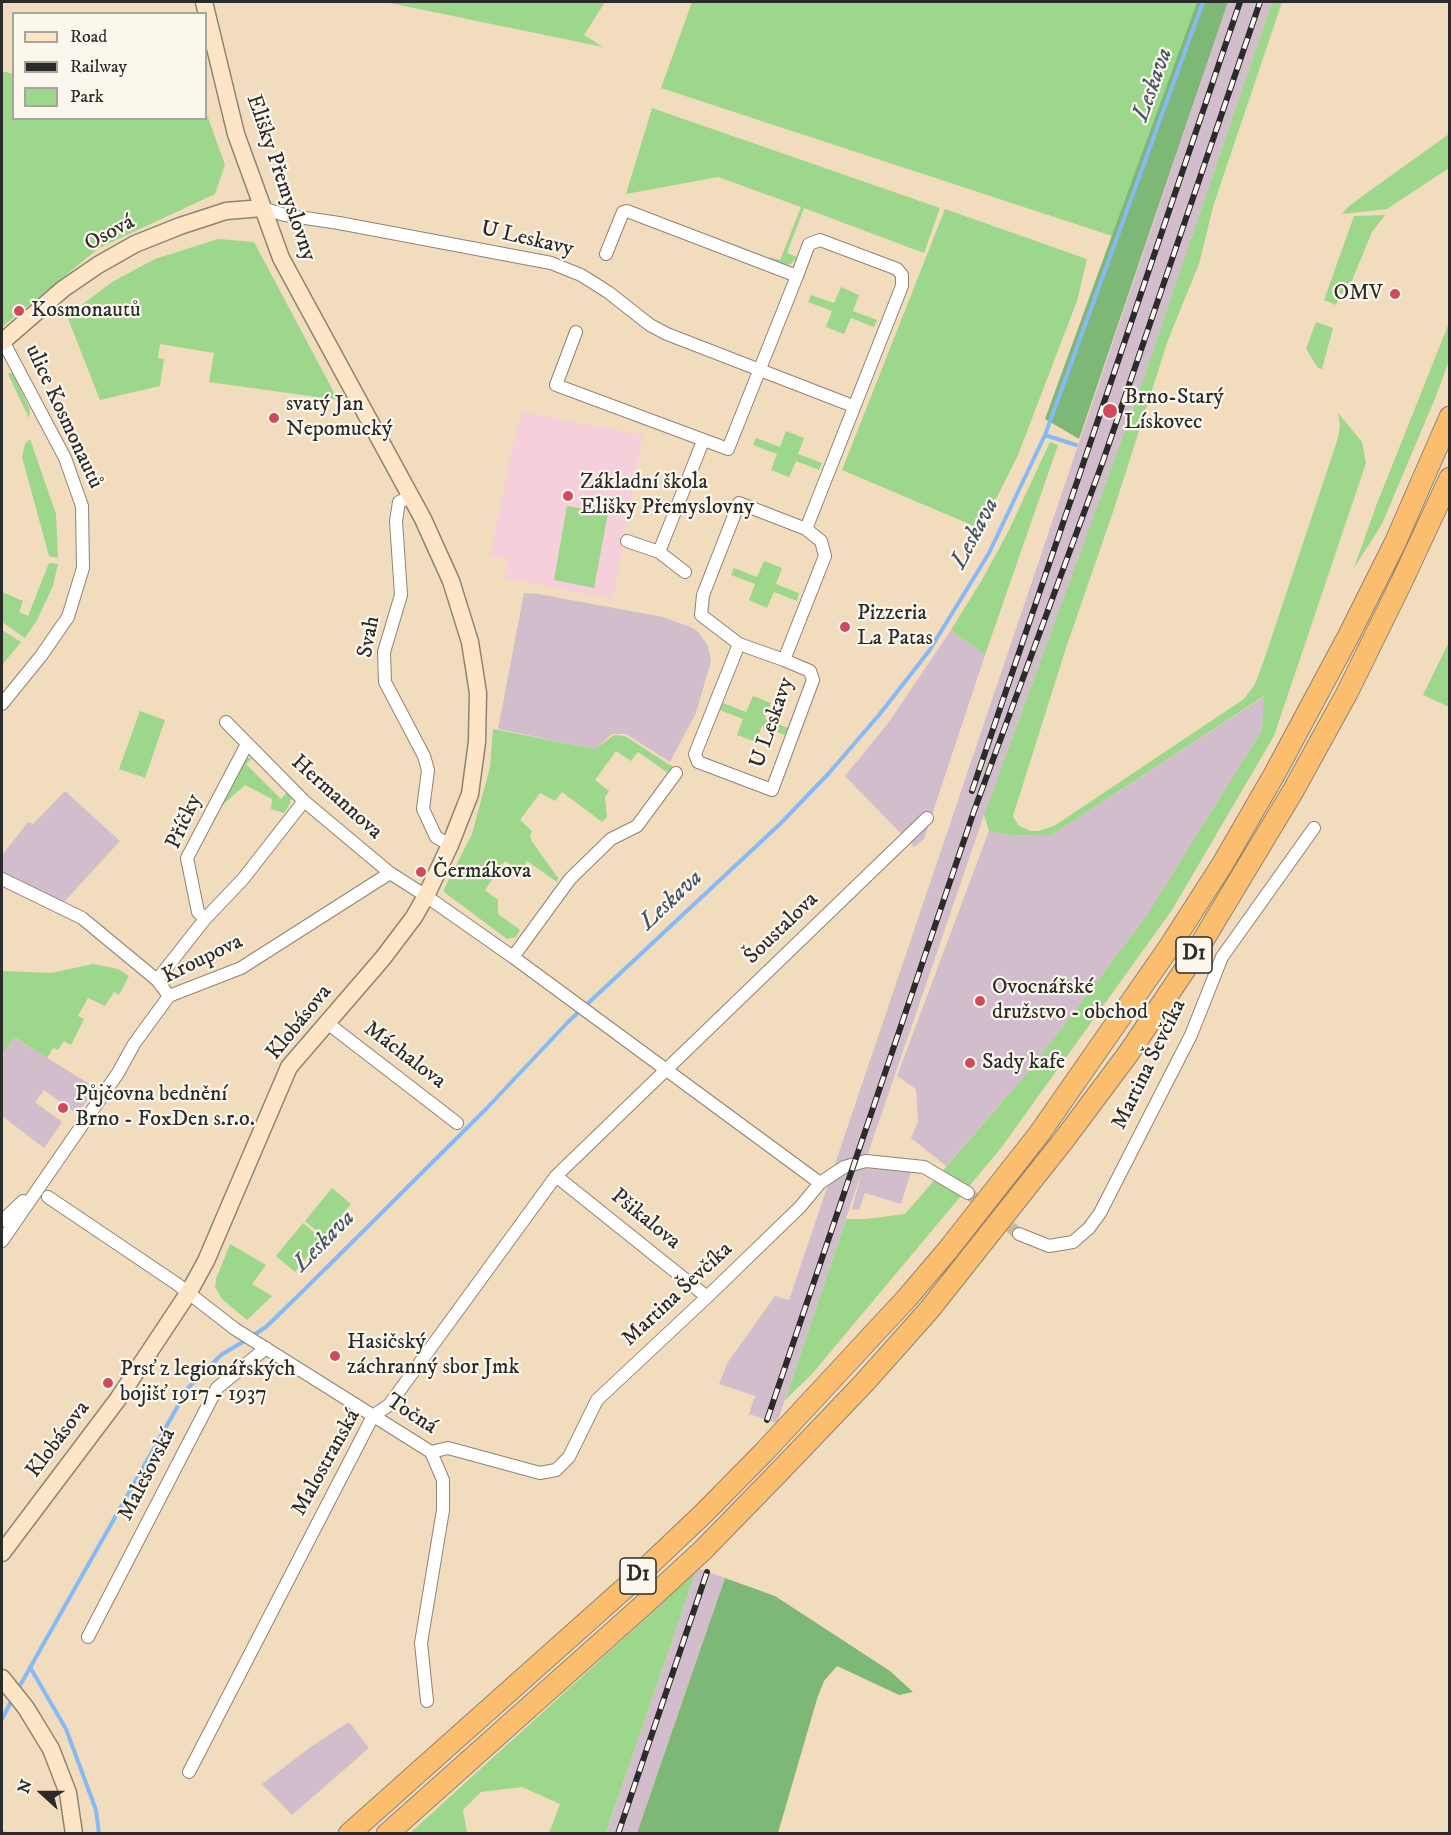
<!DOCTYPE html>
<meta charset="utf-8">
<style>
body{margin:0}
#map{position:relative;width:1451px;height:1835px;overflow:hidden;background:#f2dcbe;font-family:"IM FELL DW Pica",serif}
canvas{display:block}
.frame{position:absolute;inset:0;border:3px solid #2b2b2b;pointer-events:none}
.legend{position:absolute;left:12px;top:12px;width:195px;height:108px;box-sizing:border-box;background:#fbf7ec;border:2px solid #a8a59f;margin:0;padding:8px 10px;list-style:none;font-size:18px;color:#2b2b2b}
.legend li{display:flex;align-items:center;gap:12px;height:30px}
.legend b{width:30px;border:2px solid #a8a59f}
.north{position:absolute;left:12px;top:1763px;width:60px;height:60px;-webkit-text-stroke:4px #fbf7ec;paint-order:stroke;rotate:291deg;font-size:16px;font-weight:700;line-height:24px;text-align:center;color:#2b2b2b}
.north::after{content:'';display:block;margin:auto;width:21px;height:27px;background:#2b2b2b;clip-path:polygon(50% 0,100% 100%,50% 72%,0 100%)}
</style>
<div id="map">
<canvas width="1451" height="1835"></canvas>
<div class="frame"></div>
<ul class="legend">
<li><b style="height:8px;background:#fde5c5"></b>Road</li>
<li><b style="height:8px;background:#2b2b2b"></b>Railway</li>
<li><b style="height:16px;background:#9cd78b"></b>Park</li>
</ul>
<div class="north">N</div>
</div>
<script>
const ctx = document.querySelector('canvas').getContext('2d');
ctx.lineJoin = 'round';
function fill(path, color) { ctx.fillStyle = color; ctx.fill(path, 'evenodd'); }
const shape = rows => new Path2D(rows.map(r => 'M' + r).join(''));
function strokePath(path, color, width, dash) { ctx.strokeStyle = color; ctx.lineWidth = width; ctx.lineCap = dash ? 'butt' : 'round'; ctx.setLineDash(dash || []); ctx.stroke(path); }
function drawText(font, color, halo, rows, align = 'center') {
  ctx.font = font + ' "IM FELL DW Pica",serif'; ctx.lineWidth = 4.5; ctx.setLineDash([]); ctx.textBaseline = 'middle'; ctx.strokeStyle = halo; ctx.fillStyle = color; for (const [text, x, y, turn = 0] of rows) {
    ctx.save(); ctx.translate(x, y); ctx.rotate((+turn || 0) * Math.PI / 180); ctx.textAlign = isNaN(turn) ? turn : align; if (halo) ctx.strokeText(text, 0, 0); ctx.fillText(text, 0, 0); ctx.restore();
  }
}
const built = shape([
 [523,412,643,435,613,599,504,578,508,559,490,556,513,445]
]);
const industrial = shape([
 [1228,2,1272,2,1135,403,984,815,863,1168,911,1172,901,1204,865,1193,859,1210,852,1209,862,1171,777,1423,749,1414,755,1396,719,1384,728,1362,775,1296,789,1300],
 [524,593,532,594,533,593,663,617,693,628,699,633,708,646,711,661,696,713,670,762,626,734,612,734,595,749,498,729],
 [951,630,985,655,924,839,914,847,845,776,889,722],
 [1265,696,1262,730,1145,918,1029,1071,946,1166,911,1138,918,1122,916,1089,897,1076,989,831,1008,835,1050,836],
 [65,791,120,841,63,903,43,891,2,874,2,855,28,822,33,824],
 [13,1037,96,1088,77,1114,44,1090,35,1102,62,1122,44,1148,2,1116,2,1054],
 [697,1568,725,1578,637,1833,606,1834],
 [349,1722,369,1748,292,1815,262,1784,312,1746]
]);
const green = shape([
 [385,2,605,2,584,35,603,47],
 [692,2,1197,2,1112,236,661,88],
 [1272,2,1282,2,1213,207,1199,264,1168,340,1114,509,1066,648,1013,816,1018,825,1030,831,1039,831,1054,826,1244,699,1255,684,1264,660,1338,438,1340,425,1338,413,1362,442,1366,463,1274,736,1172,910,1001,1148,812,1374,785,1400,846,1219,867,1219,905,1214,1029,1071,1145,918,1262,730,1264,696,1050,836,1008,835,989,831,984,815,1135,403],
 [2,71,13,74,14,118,206,118,206,112,225,165,215,194,99,248,2,327],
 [652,108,940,208,924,253,804,208,787,253,797,257,791,264,785,265,769,259,770,257,780,260,801,207,718,177,626,194],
 [1449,134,1449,168,1387,209,1342,214,1348,207,1368,192],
 [945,209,1087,259,1077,301,1018,455,981,529,842,470],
 [1385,215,1372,232,1346,295,1340,293,1336,305,1324,300,1354,216],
 [218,239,254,242,338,400,209,382,214,353,160,344,158,358,164,359,160,386,100,400,67,316,112,282,155,259],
 [841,287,859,295,853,311,877,320,874,327,851,318,844,334,826,327,832,311,808,302,811,295,834,303],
 [1316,322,1333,328,1322,369,1318,368,1306,349],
 [1449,323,1449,361,1436,396,1382,524,1354,568,1376,506],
 [13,372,30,410,29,418,8,374],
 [786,431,804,438,798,454,822,463,819,470,796,461,789,477,771,470,777,454,753,445,756,438,780,447],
 [30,439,56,514,58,558,49,556,22,457,25,444],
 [1050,442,1058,445,985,655,951,630,983,578,1009,530],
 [567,506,608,513,594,588,554,580],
 [764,561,782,568,776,584,799,593,797,601,774,592,767,608,749,600,755,584,731,575,734,568,757,577],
 [49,563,58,564,53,586,37,620,25,638,2,622,2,592,23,601,19,612,28,616],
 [2,630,21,642,2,665],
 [1449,642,1450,707,1449,707,1423,695],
 [753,696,771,703,765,719,788,728,785,735,762,726,756,742,737,735,743,719,720,710,723,703,746,712],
 [140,711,165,720,145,778,119,769],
 [493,729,595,749,614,735,625,736,673,767,668,773,638,752,631,761,616,751,595,780,609,791,605,797,607,817,602,822,562,792,555,801,540,793,520,820,532,831,530,836,531,840,558,878,557,882,527,861,520,871,505,861,485,890,498,900,498,914,520,930,516,937,507,939,444,892,444,889,472,834,490,767],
 [245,758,252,758,246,764,281,799,287,792,293,799,290,800,290,804,284,813,271,809,272,799,245,785,217,810],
 [93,964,118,969,129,976,119,995,114,992,105,1006,88,998,78,1016,84,1019,71,1045,64,1041,58,1050,53,1048,47,1058,14,1037,2,1054,2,971,51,973],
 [332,1188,351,1204,324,1237,305,1221],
 [303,1223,322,1239,295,1272,276,1256],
 [230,1244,266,1265,252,1284,272,1296,247,1320,222,1299,215,1287,216,1279],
 [697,1568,606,1833,549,1833,560,1804,522,1787,481,1792,463,1810,467,1833,409,1834,652,1613]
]);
const forest = shape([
 [1197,2,1228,2,1079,439,1045,419],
 [725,1578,775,1596,890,1671,913,1692,899,1695,837,1666,824,1681,817,1699,778,1833,637,1833]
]);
const stream = shape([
 [1045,435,1076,445],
 [252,1336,266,1327,302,1292,486,1109,568,1022,781,823,829,773,879,715,929,651,989,553,1045,435,1203,2],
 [30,1667,66,1729,96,1810,99,1834],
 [18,1689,188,1388,221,1355,246,1340],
 [2,1719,13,1698],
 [2,1832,2,1834]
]);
const streetTunnel = shape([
 [968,1193,1019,1234]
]);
const street = shape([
 [262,208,285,215,339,223,551,263,581,275,608,292,650,325,667,334,853,406],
 [576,332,556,385,728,449,797,276,627,211,623,212,606,254],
 [410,497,399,502,396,521,401,595,384,652,385,682,424,756,428,770,423,809,436,837,450,845],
 [627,541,659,552,703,441],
 [659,552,685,572],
 [739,644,695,754,698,762,772,790,813,680,810,671,784,660,825,556,821,541,806,529,902,286,902,275,897,269,820,240,809,244,797,276],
 [784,660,739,644,701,615,703,595,739,503,806,529],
 [2,704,41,656,68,617,83,568,82,506,65,458,3,341],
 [226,722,304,801,390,873,426,896,513,957,820,1183],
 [2,879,82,918,157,980,169,996],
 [205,919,198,912,187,858,247,744],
 [513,957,570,879,611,839,637,826,676,773],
 [157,980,205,919,243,879,304,801],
 [326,1022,457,1123],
 [556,1176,707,1297],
 [48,1197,177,1284,235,1329,431,1452,443,1480,443,1510,421,1643,427,1701],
 [2,1221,23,1201],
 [1019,1234,1049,1246,1073,1242,1089,1228,1100,1213,1191,1035,1222,957,1314,828],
 [2,1241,118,1073,134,1044,169,996,241,968,390,873],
 [431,1452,448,1448,540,1473,556,1470,569,1457,597,1400,707,1297,800,1207,820,1183,844,1167,866,1161,924,1167,968,1193],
 [88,1637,217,1388,266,1348],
 [189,1772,373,1416,389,1405,556,1176,927,818]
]);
const secondary = shape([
 [2,342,63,289,98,265,135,244,180,226,226,211,262,208],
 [2,1553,118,1399,189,1292,206,1261,289,1067,383,958,414,917,426,896,450,845,470,794,477,742,478,693,470,642,451,581,423,519,281,258,236,134,204,2],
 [2,1678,26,1708,51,1749,68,1793,74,1834]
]);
const highway = shape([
 [349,1834,626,1587,704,1513,766,1450,907,1298,947,1251,1039,1134,1170,946,1222,865,1274,775,1348,637,1395,543,1450,417],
 [387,1834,639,1609,703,1550,778,1473,864,1383,929,1310,1063,1141,1128,1054,1190,962,1293,791,1347,693,1403,579,1450,478]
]);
const rail = shape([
 [972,791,1240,2],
 [767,1420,974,811,1103,461,1260,2],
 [618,1834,707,1572]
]);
const markers = [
 [1395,294,6,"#d1495b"],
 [19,311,6,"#d1495b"],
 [1110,411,8,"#d1495b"],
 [274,418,6,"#d1495b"],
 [568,496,6,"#d1495b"],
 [845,627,6,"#d1495b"],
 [421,872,6,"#d1495b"],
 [980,1001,6,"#d1495b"],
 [970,1063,6,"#d1495b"],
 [63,1108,6,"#d1495b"],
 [335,1356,6,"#d1495b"],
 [108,1383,6,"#d1495b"]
];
const shields = [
 [1194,955,36],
 [638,1576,36]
];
const shieldNames = [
 ["D1",1194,955],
 ["D1",638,1576]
];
const streetNames = [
 ["Elišky Přemyslovny",280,178,71],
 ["Osová",110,234,-28],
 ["U Leskavy",527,240,13],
 ["ulice Kosmonautů",63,417,65],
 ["Svah",370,637,-79],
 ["U Leskavy",773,723,-71],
 ["Hermannova",336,798,42],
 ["Příčky",185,822,-66],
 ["Šoustalova",782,929,-44],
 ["Kroupova",203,960,-26],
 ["Klobásova",300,1023,-51],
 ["Máchalova",404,1056,37],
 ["Martina Ševčíka",1150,1065,-64],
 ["Pšikalova",645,1220,39],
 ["Martina Ševčíka",678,1295,-43],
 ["Točná",411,1415,33],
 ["Klobásova",59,1440,-53],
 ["Malostranská",327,1463,-61],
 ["Malešovská",148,1475,-63]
];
const poiNames = [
 ["OMV",1383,294,"right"],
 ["Kosmonautů",31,311],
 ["Brno-Starý",1124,398],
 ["Lískovec",1124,423],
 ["svatý Jan",286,405],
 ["Nepomucký",286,430],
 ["Základní škola",580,483],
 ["Elišky Přemyslovny",580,508],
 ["Pizzeria",857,614],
 ["La Patas",857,639],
 ["Čermákova",433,872],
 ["Ovocnářské",992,988],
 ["družstvo - obchod",992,1013],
 ["Sady kafe",982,1063],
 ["Půjčovna bednění",75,1095],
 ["Brno - FoxDen s.r.o.",75,1120],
 ["Hasičský",347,1343],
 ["záchranný sbor Jmk",347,1368],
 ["Prsť z legionářských",120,1370],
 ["bojišť 1917 - 1937",120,1395]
];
const waterNames = [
 ["Leskava",1154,85,-70],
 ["Leskava",976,534,-62],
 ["Leskava",672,901,-43],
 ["Leskava",325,1242,-45]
];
fill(built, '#f5cfda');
fill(industrial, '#d1bdcb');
fill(green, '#9cd78b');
fill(forest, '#7db877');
strokePath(stream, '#86baf4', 4);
strokePath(streetTunnel, '#cab9a1', 12, [12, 6]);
strokePath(street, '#8e8474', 14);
strokePath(secondary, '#8e8474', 19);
strokePath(highway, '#8e8474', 23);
strokePath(street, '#fff', 12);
strokePath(secondary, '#fde5c5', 16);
strokePath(highway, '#fabe6e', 21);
strokePath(rail, '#2b2b2b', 6);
strokePath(rail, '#fbf7ec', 4, [11]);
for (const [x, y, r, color] of markers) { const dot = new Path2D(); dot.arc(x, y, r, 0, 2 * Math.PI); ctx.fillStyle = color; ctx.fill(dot); strokePath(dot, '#fbf7ec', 2); }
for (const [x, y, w] of shields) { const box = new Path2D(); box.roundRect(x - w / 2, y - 18, w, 36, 4.5); ctx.fillStyle = '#fbf7ec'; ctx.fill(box); strokePath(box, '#2b2b2b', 1.5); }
drawText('bold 21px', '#2b2b2b', null, shieldNames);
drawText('22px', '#2b2b2b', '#fbf7ec', streetNames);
drawText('22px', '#2b2b2b', '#fbf7ec', poiNames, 'left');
drawText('italic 24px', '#465667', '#fbf7ec', waterNames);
</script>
